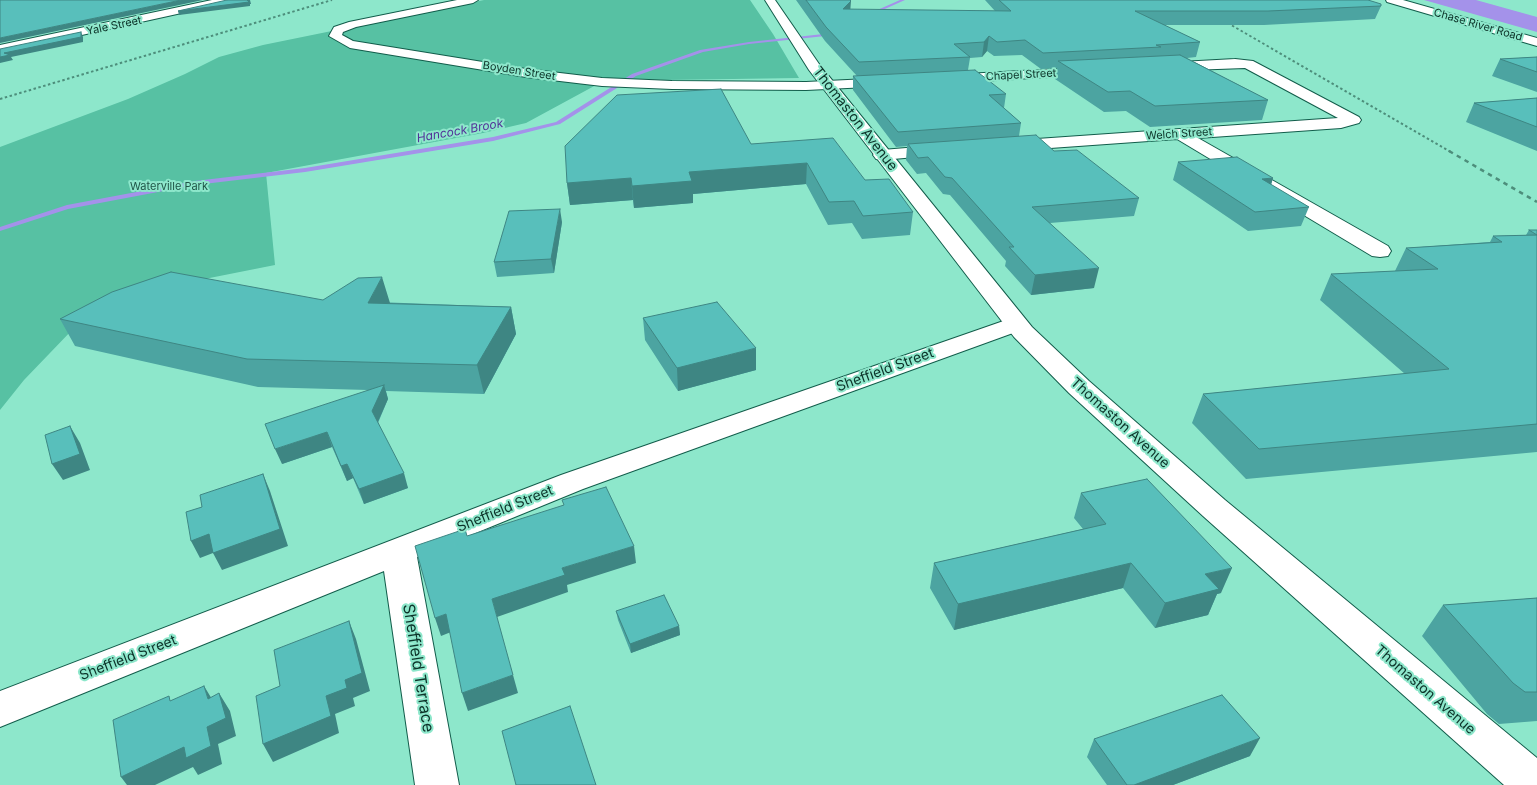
<!DOCTYPE html>
<style>
body{margin:0}
canvas{display:block;background:#8de7cb}
</style>
<canvas width="1537" height="785"></canvas>
<script>
const ctx = document.querySelector('canvas').getContext('2d');
ctx.lineJoin = 'round';
function fill(path, color) { ctx.fillStyle = color; ctx.fill(path, 'evenodd'); }
const shape = rows => new Path2D(rows.map(r => 'M' + r).join(''));
function strokePath(path, color, width, dash) { ctx.strokeStyle = color; ctx.lineWidth = width; ctx.lineCap = dash ? 'butt' : 'round'; ctx.setLineDash(dash || []); ctx.stroke(path); }
function drawText(font, color, halo, rows, align = 'center') {
  ctx.font = font + ' Inter,sans-serif'; ctx.lineWidth = 4; ctx.setLineDash([]); ctx.textBaseline = 'middle'; ctx.strokeStyle = halo; ctx.fillStyle = color; for (const [text, x, y, turn = 0] of rows) {
    ctx.save(); ctx.translate(x, y); ctx.rotate((+turn || 0) * Math.PI / 180); ctx.textAlign = isNaN(turn) ? turn : align; if (halo) ctx.strokeText(text, 0, 0); ctx.fillText(text, 0, 0); ctx.restore();
  }
}
const green = shape([
 [484,0,750,0,773,34,799,78,666,80,609,78,526,123,483,133,266,173,275,265,129,294,74,328,24,380,0,410,0,147,128,99,185,74,219,57,263,45]
]);
const water = shape([
 [1424,0,1476,0,1537,17,1537,32]
]);
const stream = shape([
 [900,0,905,0,869,16,866,15,900,0],
 [833,33,835,35,749,44,703,52,636,76,560,124,493,141,305,172,195,185,68,209,0,231,0,227,67,205,195,181,305,168,493,137,556,122,632,74,700,50,749,42,833,33]
]);
const minor = shape([
 [212,0,232,0,227,3,0,53,0,45,212,0],
 [457,0,478,0,473,3,356,27,343,32,342,35,353,41,526,69,602,78,672,81,806,82,889,78,894,79,896,82,894,85,889,86,806,90,672,89,602,86,526,77,350,48,329,36,334,27,349,22,457,0],
 [1386,0,1403,0,1537,38,1537,46,1387,2,1386,0],
 [1235,59,1253,61,1359,117,1361,120,1359,123,1341,128,1198,138,1388,246,1391,251,1388,256,1380,257,1372,256,1177,139,1008,151,1002,150,1000,146,1002,142,1008,141,1338,118,1245,68,1162,71,1155,67,1162,63,1235,59],
 [1094,67,1101,71,1099,74,947,83,942,82,940,79,942,76,947,75,1094,67],
 [943,145,949,146,952,150,949,154,882,160,876,159,873,155,876,151,882,150,943,145],
 [1015,317,1024,319,1027,324,1024,329,583,489,417,557,459,785,415,785,384,571,0,727,0,691,561,475,1015,317]
]);
const secondary = shape([
 [765,0,775,0,819,64,1032,327,1089,381,1225,500,1537,758,1537,785,1504,785,1203,516,1069,393,1014,337,809,70,765,0]
]);
const railFar1 = shape([
 [1219,18,1451,152],
 [0,99,332,0]
]);
const rail = shape([
 [1449,151,1537,202]
]);
const wall = shape([
 [796,0,850,0,850,10,995,11,985,0,1368,0,1381,6,1375,19,1264,25,1164,25,1200,42,1196,57,1187,58,1268,100,1262,120,1150,127,1126,111,1104,112,1055,79,1057,68,1041,69,1022,55,994,56,987,51,982,57,970,58,968,70,1006,94,1004,108,1021,123,1019,136,1054,151,1139,198,1134,216,1050,223,1094,288,1031,295,1005,266,1006,261,950,195,943,194,926,173,917,174,906,160,907,146,896,147,853,90,853,76,857,76,825,41],
 [1537,57,1537,92,1492,76,1500,59],
 [1537,98,1537,151,1466,122,1474,103],
 [751,144,865,180,913,212,910,235,862,239,852,223,828,225,806,184,693,194,693,203,634,208,633,200,570,205,567,183],
 [1178,162,1273,178,1271,185,1309,207,1301,226,1248,231,1173,180],
 [562,222,554,273,497,277,494,262],
 [1529,230,1537,230,1537,452,1246,479,1192,423,1203,394,1405,374,1320,300,1331,274,1395,271,1406,248,1490,242,1493,236,1526,235],
 [323,300,511,307,516,334,484,394,386,391,388,399,378,423,408,488,364,504,353,478,347,481,332,447,282,464,368,390,258,387,75,346,60,319],
 [643,318,756,370,678,391,645,340],
 [1081,493,1221,593,1217,594,1208,615,1155,628,1123,588,954,630,930,588,934,563,1083,529,1074,518],
 [1537,598,1537,721,1499,724,1487,714,1422,636,1443,605],
 [616,611,679,626,680,635,631,653,618,620],
 [1094,739,1250,756,1173,785,1107,785,1087,757]
]);
const shadedWall = shape([
 [181,0,203,0,0,43,0,38],
 [247,0,250,0,251,4,250,4,250,6,179,15,178,11],
 [851,1,850,14,843,9],
 [81,32,83,37,83,42,11,57,13,60,0,63,0,57,4,53],
 [989,36,987,51,982,57,984,42],
 [807,163,806,184,693,194,693,203,634,208,632,186,689,172],
 [631,178,633,200,570,205,567,183],
 [1273,178,1267,197,1262,179],
 [560,209,562,222,554,273,551,259],
 [1099,268,1094,288,1031,295,1035,275],
 [382,277,390,303,368,303],
 [511,307,516,334,484,394,477,365],
 [756,348,756,370,678,391,677,368],
 [384,385,388,399,376,426,372,411],
 [70,426,80,443,90,470,63,480,52,464],
 [327,432,332,447,282,464,275,449],
 [347,464,353,478,347,481,341,466],
 [404,473,408,488,364,504,359,489],
 [263,474,270,491,288,546,222,570,213,553,200,558,191,541],
 [634,546,636,563,567,585,568,592,497,617,492,599,562,568],
 [1131,563,1123,588,954,630,958,604],
 [1232,568,1221,593,1217,594,1208,615,1155,628,1165,603,1205,574],
 [446,614,451,632,441,636,435,618],
 [349,621,356,639,370,691,353,698,355,706,335,714,339,733,273,762,263,744,326,696],
 [679,626,680,635,631,653,630,644],
 [513,675,518,693,468,711,462,693],
 [204,686,215,704,208,699],
 [219,693,230,711,236,736,218,744,222,764,198,775,193,767,155,785,127,785,121,777,207,727],
 [1260,738,1250,756,1173,785,1134,785]
]);
const building = shape([
 [0,0,181,0,0,38,0,0],
 [227,0,247,0,249,2,178,11,227,0],
 [806,0,850,0,851,1,843,9,1011,11,999,0,1368,0,1381,4,1381,6,1268,11,1135,11,1200,42,1156,45,1161,47,1043,53,1025,40,997,42,989,36,984,42,954,44,970,57,859,62,826,27,806,0],
 [81,32,81,37,4,53,10,55,0,57,0,49,81,32],
 [1180,55,1268,100,1155,106,1130,91,1108,92,1058,61,1180,55],
 [1537,57,1537,72,1500,59,1537,57],
 [975,70,1006,94,989,95,1021,123,898,132,853,76,975,70],
 [721,89,751,144,833,138,865,180,889,179,913,212,863,216,854,201,829,202,807,163,689,172,692,181,632,186,631,178,567,183,565,146,617,95,721,89],
 [1537,98,1537,127,1474,103,1537,98],
 [1036,135,1054,151,1077,150,1139,198,1032,207,1099,268,1035,275,1009,247,1014,247,952,178,945,177,928,157,918,158,908,144,1036,135],
 [1237,157,1273,178,1262,179,1309,207,1255,212,1178,162,1237,157],
 [560,209,551,259,494,262,509,211,560,209],
 [1529,230,1537,230,1537,424,1259,449,1203,394,1449,369,1331,274,1438,269,1406,248,1502,242,1493,236,1537,235,1529,230],
 [171,272,323,300,358,278,382,277,368,303,511,307,477,365,247,359,60,319,112,292,171,272],
 [717,302,756,348,677,368,643,318,717,302],
 [384,385,372,411,404,473,359,489,347,464,341,466,327,432,275,449,265,424,384,385],
 [70,426,80,454,52,464,45,435,70,426],
 [263,474,280,529,213,553,209,534,191,541,186,512,202,507,200,495,263,474],
 [1147,479,1232,568,1205,574,1219,589,1165,603,1131,563,958,604,934,563,1106,524,1081,493,1147,479],
 [606,487,634,546,562,568,565,575,492,599,513,675,462,693,446,614,435,618,415,546,465,529,467,536,564,505,562,500,606,487],
 [664,595,679,626,630,644,616,611,664,595],
 [1537,598,1537,692,1525,692,1513,683,1443,605,1537,598],
 [349,621,362,673,345,680,347,688,326,696,331,716,263,744,256,696,280,686,274,650,349,621],
 [204,686,208,699,219,693,226,718,207,727,211,746,186,758,184,747,121,777,113,720,169,696,170,701,204,686],
 [1222,695,1260,738,1134,785,1127,785,1094,739,1222,695],
 [570,706,596,785,516,785,502,731,570,706]
]);
const farStreetnames = [
 ["Chase River Road",1478,25,16],
 ["Yale Street",114,26,-12],
 ["Boyden Street",519,71,9],
 ["Chapel Street",1021,75,-3],
 ["Welch Street",1179,134,-4]
];
const farParknames = [
 ["Waterville Park",169,187]
];
const farWaternames = [
 ["Hancock Brook",460,131,-10]
];
const streetNames = [
 ["Thomaston Avenue",855,119,52],
 ["Sheffield Street",885,370,-20],
 ["Thomaston Avenue",1120,423,42],
 ["Sheffield Street",505,509,-22],
 ["Sheffield Street",128,658,-21],
 ["Thomaston Avenue",1425,690,41]
];
const nearStreetnames = [
 ["Sheffield Terrace",418,668,81]
];
fill(green, '#57c1a3');
fill(water, '#a492ea');
fill(stream, '#a492ea');
strokePath(minor, '#125d4b', 2);
strokePath(secondary, '#125d4b', 2);
fill(minor, '#fff');
fill(secondary, '#fff');
strokePath(railFar1, '#4d8e7b', 2, [2.5, 2.5]);
strokePath(rail, '#4d8e7b', 2.5, [4.5, 4.5]);
fill(wall, '#4ca4a1');
fill(shadedWall, '#3e8683');
fill(building, '#58bfbb');
strokePath(building, '#3e8683', 1);
drawText('11px', '#0c3329', '#8de7cb', farStreetnames);
drawText('11px', '#1f5547', '#8de7cb', farParknames);
drawText('italic 12px', '#523398', '#8de7cb', farWaternames);
drawText('14px', '#0c3329', '#8de7cb', streetNames);
drawText('16px', '#0c3329', '#8de7cb', nearStreetnames);
</script>
